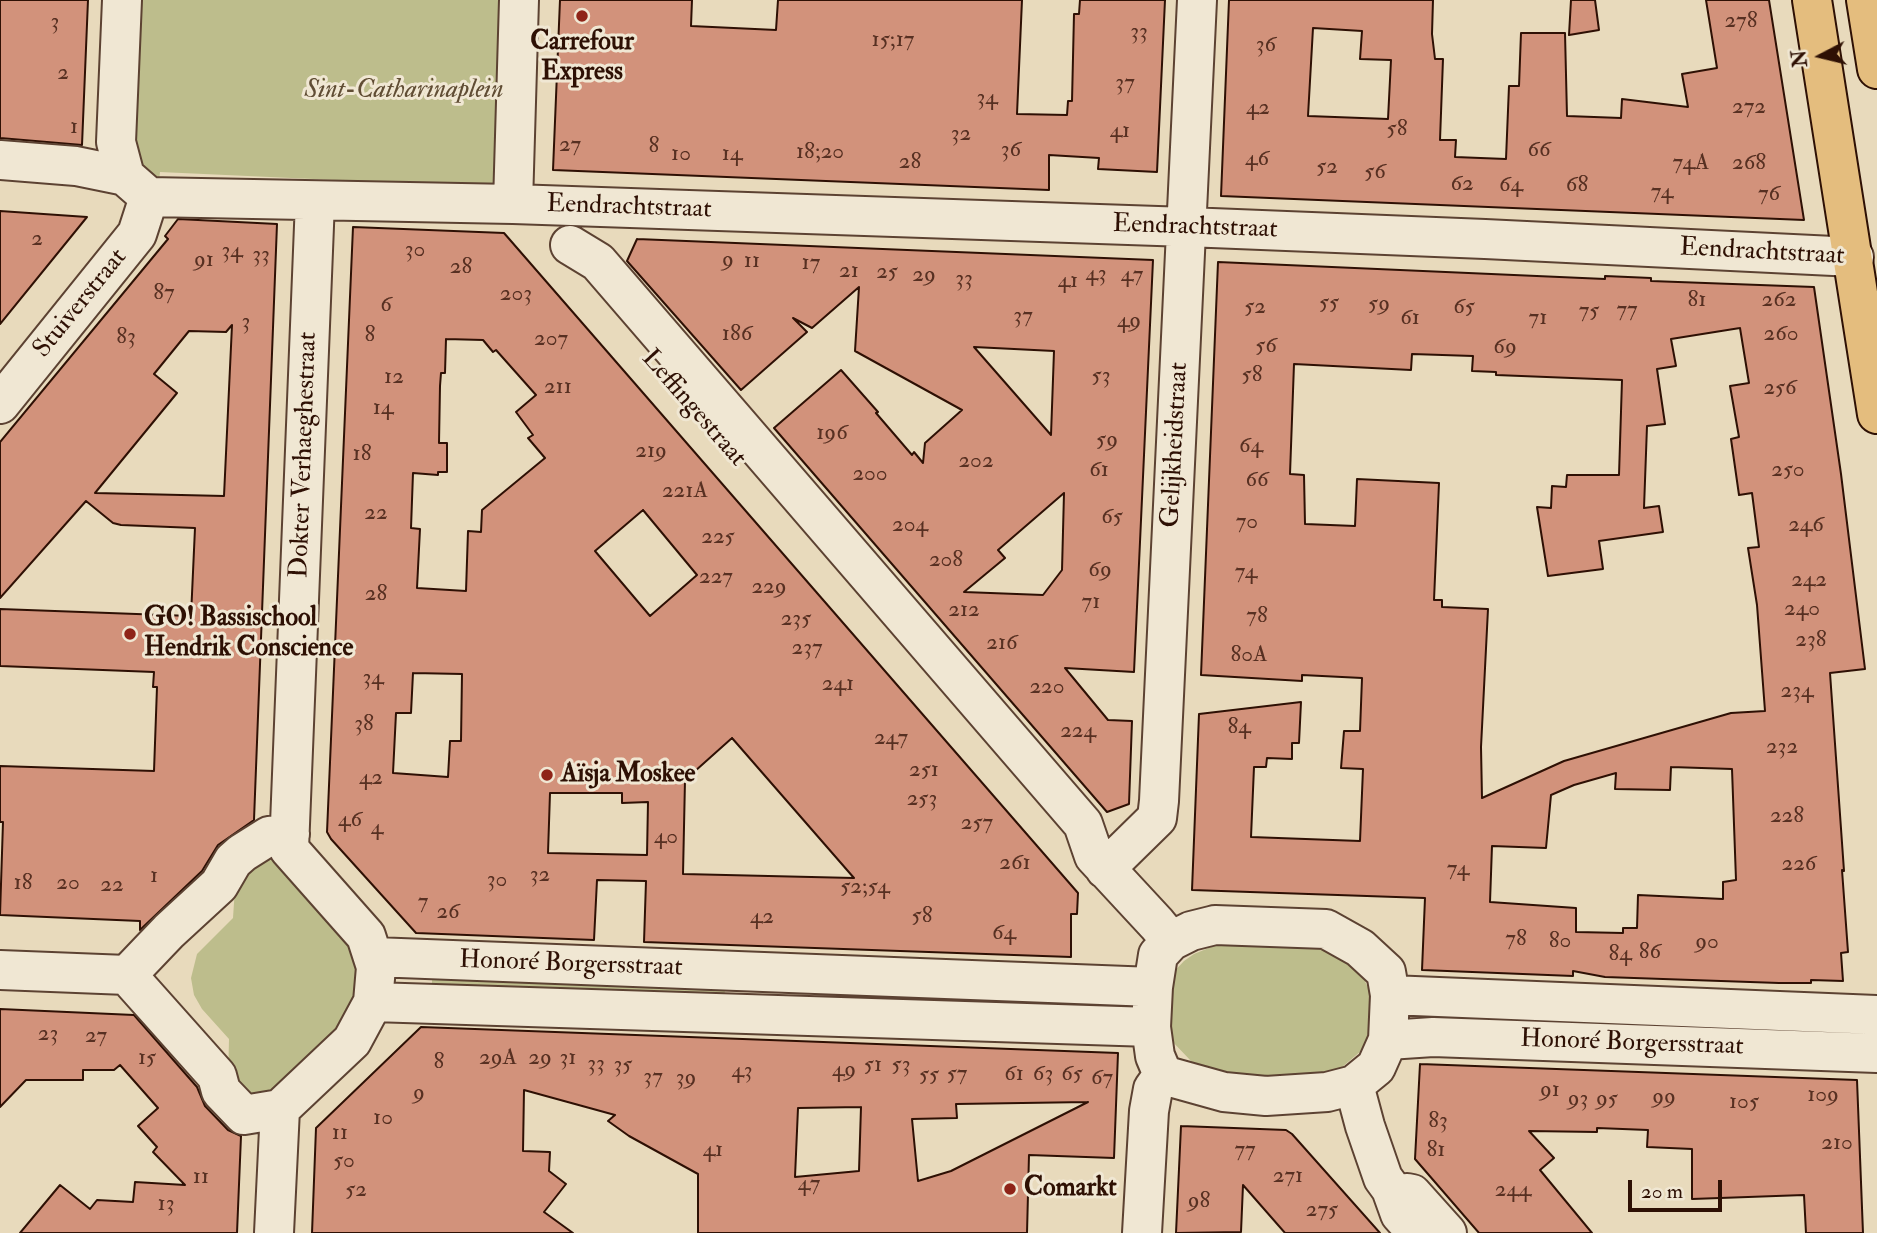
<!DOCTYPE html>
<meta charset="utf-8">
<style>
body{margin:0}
#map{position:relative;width:1877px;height:1233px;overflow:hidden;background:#e8dabc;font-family:"IM FELL Double Pica",serif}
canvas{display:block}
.north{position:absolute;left:1786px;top:21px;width:70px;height:70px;-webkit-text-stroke:5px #f0e7d3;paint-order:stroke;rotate:263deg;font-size:19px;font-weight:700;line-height:28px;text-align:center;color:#2e1004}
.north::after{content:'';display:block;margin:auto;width:24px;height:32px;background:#2e1004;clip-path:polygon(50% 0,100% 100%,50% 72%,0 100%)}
.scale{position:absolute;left:1628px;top:1180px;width:94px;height:32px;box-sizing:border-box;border:4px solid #2e1004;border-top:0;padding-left:9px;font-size:21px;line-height:24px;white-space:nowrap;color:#2e1004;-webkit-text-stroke:5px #f0e7d3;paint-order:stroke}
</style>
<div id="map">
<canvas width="1877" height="1233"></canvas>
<div class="north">N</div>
<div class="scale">20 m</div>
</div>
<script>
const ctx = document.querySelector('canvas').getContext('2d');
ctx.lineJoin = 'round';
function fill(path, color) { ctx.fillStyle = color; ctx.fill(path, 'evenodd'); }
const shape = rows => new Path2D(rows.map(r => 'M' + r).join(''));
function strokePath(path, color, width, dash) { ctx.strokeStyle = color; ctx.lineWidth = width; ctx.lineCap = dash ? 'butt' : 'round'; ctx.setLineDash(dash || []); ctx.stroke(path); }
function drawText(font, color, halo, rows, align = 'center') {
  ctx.font = font + ' "IM FELL Double Pica",serif'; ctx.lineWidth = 6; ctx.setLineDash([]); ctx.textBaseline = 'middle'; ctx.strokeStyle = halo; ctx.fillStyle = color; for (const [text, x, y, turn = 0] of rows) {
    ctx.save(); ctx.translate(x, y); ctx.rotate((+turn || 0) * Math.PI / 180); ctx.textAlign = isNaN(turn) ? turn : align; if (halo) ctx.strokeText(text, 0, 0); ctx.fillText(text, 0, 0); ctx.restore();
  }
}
const green = shape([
 [136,0,503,0,495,177,492,184,489,187,160,172,159,181,133,165],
 [271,855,286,866,349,933,363,966,347,1024,263,1105,228,1083,229,1039,202,1009,194,995,191,978,197,954,233,918,236,873],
 [1221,943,1318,945,1348,963,1364,979,1374,1001,1372,1032,1361,1051,1341,1068,1306,1081,1209,1072,1191,1061,1170,1039,1170,976,1184,961,1194,954],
 [432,971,725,988,725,991,724,996,432,989]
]);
const building = shape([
 [0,0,88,0,82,145,0,138,0,0],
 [560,0,692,0,691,26,776,30,778,0,1022,0,1017,114,1067,115,1068,101,1072,101,1074,14,1079,14,1080,0,1165,0,1157,172,1098,169,1099,158,1049,155,1049,190,553,170,560,0],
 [1229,0,1433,0,1432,34,1435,59,1443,59,1440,140,1456,140,1455,157,1506,159,1509,86,1519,86,1521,33,1565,33,1567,116,1621,118,1622,99,1688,107,1682,74,1717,68,1706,0,1769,0,1804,220,1221,196,1229,0],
 [1313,28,1362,31,1360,59,1391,60,1388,119,1308,116,1313,28],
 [1571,0,1595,0,1599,30,1569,35,1571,0],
 [0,211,87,217,0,324,0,211],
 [178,219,277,224,254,820,218,845,202,871,140,930,140,921,0,915,3,822,0,822,0,766,154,771,157,687,153,687,154,672,0,666,0,609,191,616,195,528,121,525,113,523,86,501,0,598,0,442,168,239,165,236,178,219],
 [232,325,224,496,95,493,177,393,154,374,189,331,226,332,232,325],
 [353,227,504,233,1078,893,1077,914,1071,914,1071,957,644,942,646,881,597,880,594,940,416,933,331,839,327,832,353,227],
 [446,339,483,340,493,352,496,350,536,395,516,412,533,435,528,438,545,458,482,510,481,532,468,531,466,591,417,588,420,529,411,528,413,473,438,475,438,472,447,472,447,443,439,443,440,386,441,373,445,373,446,339],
 [643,510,697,575,650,616,595,551,643,510],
 [413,673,462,674,461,741,450,741,448,777,393,773,396,713,411,713,413,673],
 [732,738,854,878,683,874,685,780,732,738],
 [550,793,622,793,622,803,648,802,647,855,548,853,550,793],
 [637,239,1153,260,1134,672,1065,668,1108,720,1132,721,1129,804,1107,812,774,428,841,370,878,412,876,413,912,455,914,452,923,463,925,443,962,410,855,351,859,287,812,328,793,318,807,332,741,390,627,261,637,239],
 [974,347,1054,351,1051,435,974,347],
 [1064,493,1062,570,1043,595,964,592,1005,558,998,550,1064,493],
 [1218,262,1605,279,1605,276,1651,278,1651,281,1814,287,1841,474,1865,669,1830,673,1844,871,1842,870,1848,952,1841,953,1843,981,1811,980,1811,983,1779,983,1605,977,1573,971,1573,976,1422,970,1425,898,1192,890,1199,714,1301,702,1299,743,1292,743,1292,759,1267,758,1266,767,1254,767,1251,837,1360,841,1363,769,1341,768,1344,731,1360,731,1362,678,1302,675,1302,681,1201,675,1218,262],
 [1740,328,1749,383,1730,386,1739,437,1731,439,1739,495,1752,493,1759,547,1748,548,1757,605,1765,711,1731,713,1564,761,1482,798,1481,747,1488,609,1442,607,1442,600,1434,600,1439,483,1357,479,1355,526,1305,524,1304,475,1290,474,1294,364,1411,370,1412,354,1473,356,1472,371,1496,372,1496,375,1622,380,1619,475,1567,475,1566,487,1552,486,1551,508,1537,507,1548,576,1603,569,1599,541,1663,532,1659,506,1644,508,1647,426,1665,424,1657,369,1676,366,1671,339,1740,328],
 [1671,767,1732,769,1736,880,1723,882,1723,899,1638,895,1637,928,1623,928,1623,933,1576,932,1576,908,1490,902,1492,846,1546,848,1551,795,1574,785,1616,773,1615,789,1670,790,1671,767],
 [0,1009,134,1015,197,1087,205,1106,228,1130,241,1136,237,1233,20,1233,60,1185,90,1209,97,1200,133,1202,135,1182,185,1185,153,1152,157,1147,138,1126,158,1108,120,1065,114,1070,83,1070,83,1080,26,1080,0,1107,0,1009],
 [421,1027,1118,1053,1114,1158,1029,1155,1027,1233,698,1233,698,1174,629,1136,608,1121,615,1115,524,1090,523,1151,550,1152,549,1171,566,1184,544,1212,573,1233,312,1233,316,1128,421,1027],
 [1088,1102,951,1171,918,1181,912,1119,957,1118,956,1104,1088,1102],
 [861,1107,859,1171,795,1177,798,1108,861,1107],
 [1420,1064,1857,1080,1863,1233,1806,1233,1804,1195,1692,1199,1692,1149,1647,1147,1648,1130,1597,1128,1597,1132,1529,1131,1554,1158,1540,1170,1592,1233,1479,1233,1415,1159,1420,1064],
 [1181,1126,1286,1130,1292,1134,1380,1233,1285,1233,1243,1185,1241,1232,1176,1233,1181,1126]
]);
const minor = shape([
 [122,0,116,142,125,176,149,197,513,204,1187,227,1485,239,1854,257],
 [0,160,76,166,125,176],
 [513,204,519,0],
 [570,245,598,262,1083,824,1094,856,1157,924,1171,941],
 [0,404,137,234,149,197],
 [1105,869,1157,818,1159,801,1197,0],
 [1215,925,1326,929,1360,948,1386,972,1390,995,1388,1040,1376,1067,1354,1085,1327,1092,1266,1096,1224,1092,1163,1075,1155,1056,1151,1027,1153,987,1158,955,1171,941,1191,931,1215,925],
 [374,957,1153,987],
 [0,970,127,975],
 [127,975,217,1076,221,1091,244,1115,280,1109,352,1041,373,1002,376,967,366,936,289,849,315,201],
 [127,975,169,931,219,885,233,861,242,853,269,836,290,834],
 [1390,995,1877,1015],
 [373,1002,1151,1027],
 [1388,1040,1433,1037,1877,1053],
 [1354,1085,1365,1126,1383,1178,1391,1189,1400,1214,1417,1233],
 [1407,1193,1412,1194,1447,1233],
 [274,1233,280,1109],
 [1142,1233,1149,1111,1153,1089,1163,1075]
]);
const major = shape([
 [1812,0,1877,414],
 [1866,0,1877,69]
]);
const markers = [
 [582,16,7,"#8f2418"],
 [130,634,7,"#8f2418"],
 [547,775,7,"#8f2418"],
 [1010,1189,7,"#8f2418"]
];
const numberNames = [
 ["278",1741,22],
 ["3",55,23],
 ["33",1139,33],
 ["15;17",893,41],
 ["36",1266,46],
 ["2",63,74],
 ["37",1125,84],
 ["34",987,99],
 ["272",1749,108],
 ["42",1258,109],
 ["1",74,128],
 ["58",1397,130],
 ["41",1120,132],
 ["32",961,135],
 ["27",570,146],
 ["8",654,147],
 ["36",1011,151],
 ["66",1539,151],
 ["18;20",820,153],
 ["10",681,155],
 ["14",732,155],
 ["46",1257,160],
 ["28",910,163],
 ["74A",1691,164],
 ["268",1749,164],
 ["52",1327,168],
 ["56",1375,173],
 ["62",1462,185],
 ["64",1511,186],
 ["68",1577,186],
 ["74",1662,193],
 ["76",1769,195],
 ["2",37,240],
 ["30",415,251],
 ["34",232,252],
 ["33",261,256],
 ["91",204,261],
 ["9",728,261],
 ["11",752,262],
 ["17",811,264],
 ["28",461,268],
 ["21",849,272],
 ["25",887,273],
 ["43",1096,275],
 ["29",924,276],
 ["47",1132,276],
 ["33",964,280],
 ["41",1068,282],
 ["87",164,294],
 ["203",516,295],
 ["81",1697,301],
 ["262",1779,301],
 ["55",1329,304],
 ["59",1379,305],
 ["6",386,306],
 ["52",1255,308],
 ["65",1464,308],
 ["77",1627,311],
 ["75",1589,312],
 ["37",1023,317],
 ["61",1410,319],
 ["71",1538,319],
 ["49",1129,322],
 ["3",246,323],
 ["186",737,335],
 ["260",1781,335],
 ["8",370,336],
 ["83",126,338],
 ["207",551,340],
 ["56",1266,347],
 ["69",1505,348],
 ["58",1252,376],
 ["53",1101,377],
 ["12",394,378],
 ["211",558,388],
 ["256",1780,389],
 ["14",383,409],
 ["196",832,434],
 ["59",1107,441],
 ["64",1251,447],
 ["219",651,452],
 ["18",362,455],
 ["202",976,462],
 ["61",1099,471],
 ["250",1788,471],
 ["200",870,475],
 ["66",1257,481],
 ["221A",685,492],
 ["22",376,514],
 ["65",1112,518],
 ["70",1247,523],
 ["204",910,526],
 ["246",1806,526],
 ["225",718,538],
 ["208",946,561],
 ["69",1100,571],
 ["74",1246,573],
 ["227",716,578],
 ["242",1809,581],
 ["229",769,588],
 ["28",376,595],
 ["71",1091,603],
 ["240",1802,610],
 ["212",964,611],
 ["78",1257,617],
 ["235",796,620],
 ["238",1811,641],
 ["216",1002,644],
 ["237",807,649],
 ["80A",1249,656],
 ["34",373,679],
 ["241",838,685],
 ["220",1047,688],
 ["234",1797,692],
 ["38",364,725],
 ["84",1239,728],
 ["224",1078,732],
 ["247",891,739],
 ["232",1782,748],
 ["251",924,771],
 ["42",371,779],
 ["253",922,800],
 ["228",1787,817],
 ["46",350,821],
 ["257",977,824],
 ["4",377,829],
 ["40",666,838],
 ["261",1015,864],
 ["226",1799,865],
 ["74",1458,870],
 ["32",540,876],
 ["1",154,877],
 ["30",497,881],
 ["18",23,884],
 ["20",68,884],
 ["22",112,886],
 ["52;54",865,888],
 ["7",423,903],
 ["26",448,913],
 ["58",922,917],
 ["42",762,918],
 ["64",1004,934],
 ["78",1516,940],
 ["80",1560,942],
 ["90",1707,943],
 ["86",1650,953],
 ["84",1620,955],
 ["23",48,1035],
 ["27",96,1037],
 ["15",147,1059],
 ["29A",498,1059],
 ["29",540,1059],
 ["31",568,1059],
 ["8",439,1063],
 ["33",596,1065],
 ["35",623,1066],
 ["51",873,1066],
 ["53",901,1066],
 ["49",844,1071],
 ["43",742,1072],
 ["57",957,1075],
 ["61",1014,1075],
 ["63",1043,1075],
 ["65",1072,1075],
 ["55",929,1076],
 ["37",653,1078],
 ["39",686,1079],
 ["67",1102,1079],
 ["91",1550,1091],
 ["9",419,1094],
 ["109",1823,1096],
 ["99",1664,1098],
 ["93",1578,1100],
 ["95",1607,1100],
 ["105",1744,1103],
 ["10",383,1119],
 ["83",1438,1122],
 ["11",340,1134],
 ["210",1837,1144],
 ["41",713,1151],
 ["77",1245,1151],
 ["81",1436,1151],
 ["50",344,1162],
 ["271",1288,1177],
 ["11",201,1178],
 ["47",809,1185],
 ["52",356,1191],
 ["244",1513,1191],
 ["98",1199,1202],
 ["13",166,1205],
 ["275",1322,1211]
];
const poiNames = [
 ["Carrefour",582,43,"center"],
 ["Express",582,73,"center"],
 ["GO! Bassischool",144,619],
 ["Hendrik Conscience",144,649],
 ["Aïsja Moskee",561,775],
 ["Comarkt",1024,1189]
];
const parkNames = [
 ["Sint-Catharinaplein",404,91]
];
const streetNames = [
 ["Eendrachtstraat",629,208,2],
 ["Eendrachtstraat",1195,228,2],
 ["Eendrachtstraat",1762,253,3],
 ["Stuiverstraat",81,304,-51],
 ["Leffingestraat",693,409,49],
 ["Gelijkheidstraat",1176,445,-87],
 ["Dokter Verhaeghestraat",305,455,-88],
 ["Honoré Borgersstraat",571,965,2],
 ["Honoré Borgersstraat",1632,1044,2]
];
fill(green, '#bdbd8c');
fill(building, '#d2927b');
strokePath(building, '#2e1004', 2);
strokePath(minor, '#5c4232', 42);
strokePath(major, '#2e1004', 42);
strokePath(minor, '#f0e7d3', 38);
strokePath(major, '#e4bd7e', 38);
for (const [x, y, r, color] of markers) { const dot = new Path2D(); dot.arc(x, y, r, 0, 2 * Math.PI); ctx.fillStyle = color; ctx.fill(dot); strokePath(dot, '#f0e7d3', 2.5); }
drawText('23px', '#573022', null, numberNames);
drawText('bold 26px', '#2e1004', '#f0e7d3', poiNames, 'left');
drawText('italic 26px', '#604d34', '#f0e7d3', parkNames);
drawText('26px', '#2e1004', '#f0e7d3', streetNames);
</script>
